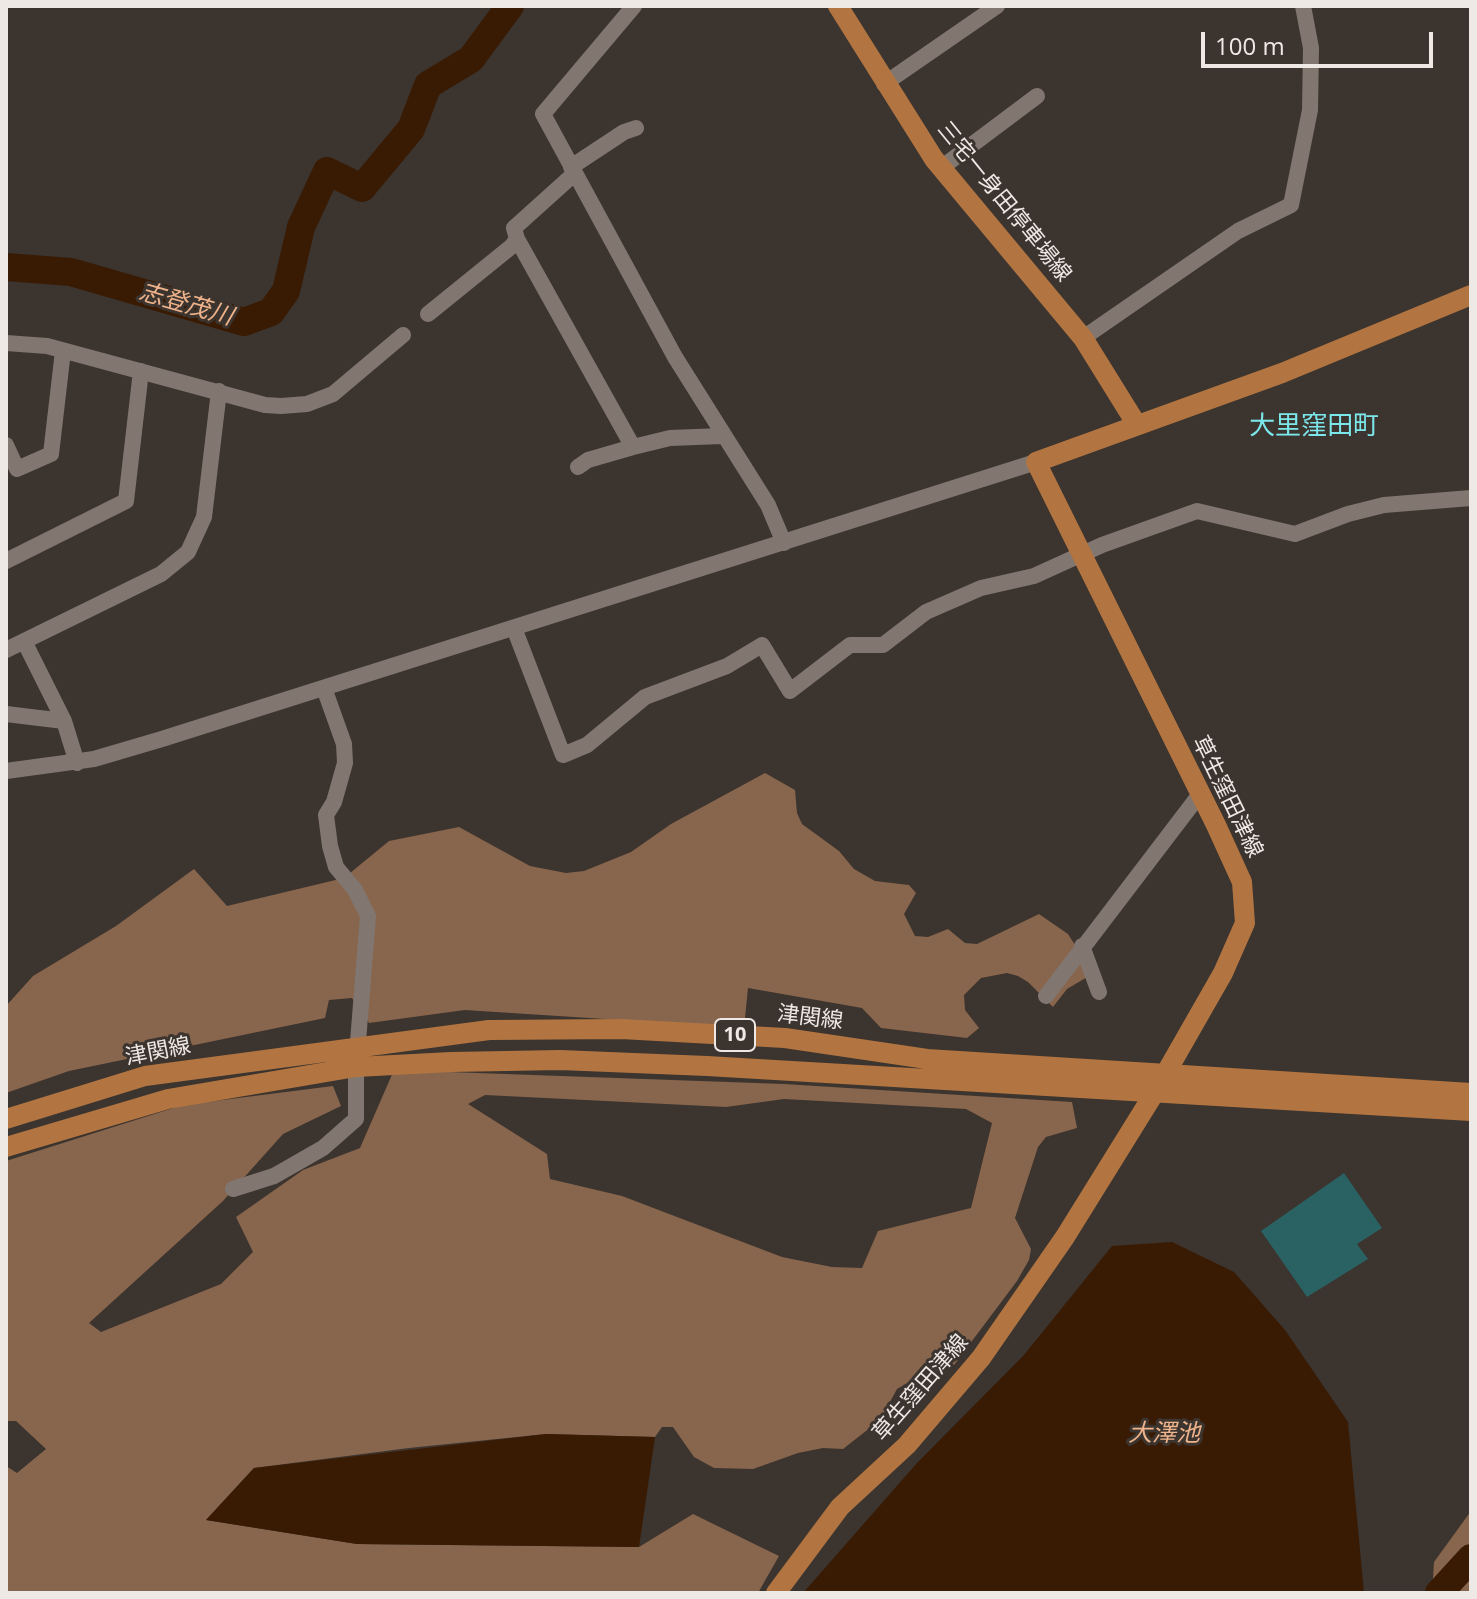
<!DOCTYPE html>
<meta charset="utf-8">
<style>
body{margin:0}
#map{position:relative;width:1477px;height:1599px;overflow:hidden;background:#3c342e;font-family:"Open Sans",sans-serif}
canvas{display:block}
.frame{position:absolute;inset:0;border:8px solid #eee9e5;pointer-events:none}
.scale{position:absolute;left:1201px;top:32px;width:232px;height:36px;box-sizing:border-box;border:4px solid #eee9e5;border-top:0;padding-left:10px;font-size:24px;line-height:28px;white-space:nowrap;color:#eee9e5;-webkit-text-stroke:6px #3c342e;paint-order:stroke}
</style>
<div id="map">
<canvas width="1477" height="1599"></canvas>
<div class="frame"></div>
<div class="scale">100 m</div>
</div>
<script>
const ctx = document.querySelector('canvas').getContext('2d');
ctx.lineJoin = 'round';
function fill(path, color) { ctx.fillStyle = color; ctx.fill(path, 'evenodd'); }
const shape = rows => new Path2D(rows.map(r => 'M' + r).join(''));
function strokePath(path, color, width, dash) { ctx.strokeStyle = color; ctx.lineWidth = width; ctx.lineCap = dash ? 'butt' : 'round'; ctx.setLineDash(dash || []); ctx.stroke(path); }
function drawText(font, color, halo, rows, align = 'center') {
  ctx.font = font + ' "Open Sans","Noto Sans JP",sans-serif'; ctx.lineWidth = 6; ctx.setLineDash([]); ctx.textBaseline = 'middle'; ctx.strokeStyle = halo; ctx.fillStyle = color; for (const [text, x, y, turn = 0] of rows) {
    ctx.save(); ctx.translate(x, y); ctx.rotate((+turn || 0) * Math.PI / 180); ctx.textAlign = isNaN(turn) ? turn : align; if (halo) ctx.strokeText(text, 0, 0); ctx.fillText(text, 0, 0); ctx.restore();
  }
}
const forest = shape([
 [765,773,795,790,797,813,802,824,839,851,854,869,875,881,909,885,916,893,904,914,915,936,928,937,948,929,965,943,977,944,1039,914,1068,934,1087,964,1089,976,1067,989,1053,1007,1028,982,1018,976,1007,973,981,978,964,995,965,1010,979,1028,967,1038,881,1028,862,1008,748,988,744,1028,465,1010,369,1023,352,998,329,1000,325,1018,69,1071,6,1093,6,1006,33,976,116,926,194,869,227,906,344,878,389,841,459,827,530,866,566,873,584,871,631,852,671,824],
 [394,1070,784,1084,1072,1102,1077,1128,1046,1137,1038,1147,1015,1218,1031,1249,1029,1260,1017,1281,954,1365,918,1377,897,1389,880,1420,843,1449,823,1448,798,1453,753,1469,714,1468,694,1457,673,1427,662,1427,655,1437,546,1434,409,1448,254,1468,206,1520,357,1544,639,1547,693,1514,779,1556,758,1593,6,1593,6,1466,17,1473,46,1449,16,1421,6,1421,6,1161,183,1105,333,1086,341,1106,283,1134,223,1201,89,1323,101,1332,221,1284,253,1252,236,1217,303,1170,360,1148],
 [485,1095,726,1107,784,1099,966,1109,992,1123,971,1208,878,1231,862,1268,832,1267,782,1257,622,1196,550,1179,547,1154,468,1104],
 [1471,1511,1471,1593,1432,1593,1434,1562]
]);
const water = shape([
 [1172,1242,1234,1272,1285,1330,1348,1422,1364,1593,803,1593,917,1463,1024,1355,1112,1246],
 [546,1434,655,1437,639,1547,357,1544,206,1520,254,1468]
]);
const river = shape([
 [6,267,71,272,244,322,271,312,286,291,301,227,327,171,362,188,411,129,428,85,471,59,510,6],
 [1439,1593,1471,1558]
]);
const building = shape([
 [1344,1173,1382,1228,1357,1244,1368,1259,1307,1297,1261,1231]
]);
const minor = shape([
 [634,6,543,114,675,357,768,505,784,543],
 [884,84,997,6],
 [571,167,624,132,636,128],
 [941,168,1037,96],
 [517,239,633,447,670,438,722,436],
 [428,314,512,246,517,239,514,228,574,174],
 [1083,338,1238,231,1291,205,1310,110,1311,48,1303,6],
 [6,343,47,346,265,405,281,406,307,404,333,394,403,335],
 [6,445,17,469,51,454,63,351],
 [578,467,588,460,633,447],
 [6,561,126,501,141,371],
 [514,628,563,755,587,745,645,697,727,666,762,645,790,691,850,645,883,645,926,612,981,588,1034,576,1102,545,1197,511,1295,534,1348,514,1384,505,1471,498],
 [24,641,64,721,77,763],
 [6,650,161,574,188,552,204,517,219,391],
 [6,714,64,721],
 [6,771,94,759,162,739,1036,462],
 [1082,946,1099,992],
 [1046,996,1200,794],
 [233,1189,274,1176,323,1148,356,1119,356,1067,368,916,355,890,336,867,330,846,326,815,334,802,345,763,344,744,324,688]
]);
const major = shape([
 [838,6,934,159,1083,338,1137,425],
 [6,1119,145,1076,489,1030,621,1029,785,1038,927,1059,1471,1093],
 [6,1147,168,1099,356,1067,451,1062,560,1060,707,1066,1471,1111],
 [776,1593,840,1507,907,1445,981,1358,1065,1237,1155,1092,1223,973,1245,923,1242,882,1216,825,1036,462,1282,373,1471,295]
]);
const shields = [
 [735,1035,40]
];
const shieldNames = [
 ["10",735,1035]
];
const streetNames = [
 ["三宅一身田停車場線",1004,202,51],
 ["草生窪田津線",1227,797,64],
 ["津関線",810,1018,7],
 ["津関線",158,1052,-11],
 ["草生窪田津線",921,1388,-49]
];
const waterNames = [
 ["志登茂川",186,305,16],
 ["大澤池",1164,1434]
];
const quarterNames = [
 ["大里窪田町",1314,427]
];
fill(forest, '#88654d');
fill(water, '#391b04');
strokePath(river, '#391b04', 28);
fill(building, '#2a6264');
strokePath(minor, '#817770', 16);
strokePath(major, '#b27542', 20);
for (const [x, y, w] of shields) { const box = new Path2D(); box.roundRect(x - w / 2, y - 16, w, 32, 6); ctx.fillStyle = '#3c342e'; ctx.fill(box); strokePath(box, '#eee9e5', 2); }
drawText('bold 20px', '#eee9e5', null, shieldNames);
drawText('22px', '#eee9e5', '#3c342e', streetNames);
drawText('italic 24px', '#efb38b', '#3c342e', waterNames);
drawText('26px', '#7be7eb', '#3c342e', quarterNames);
</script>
